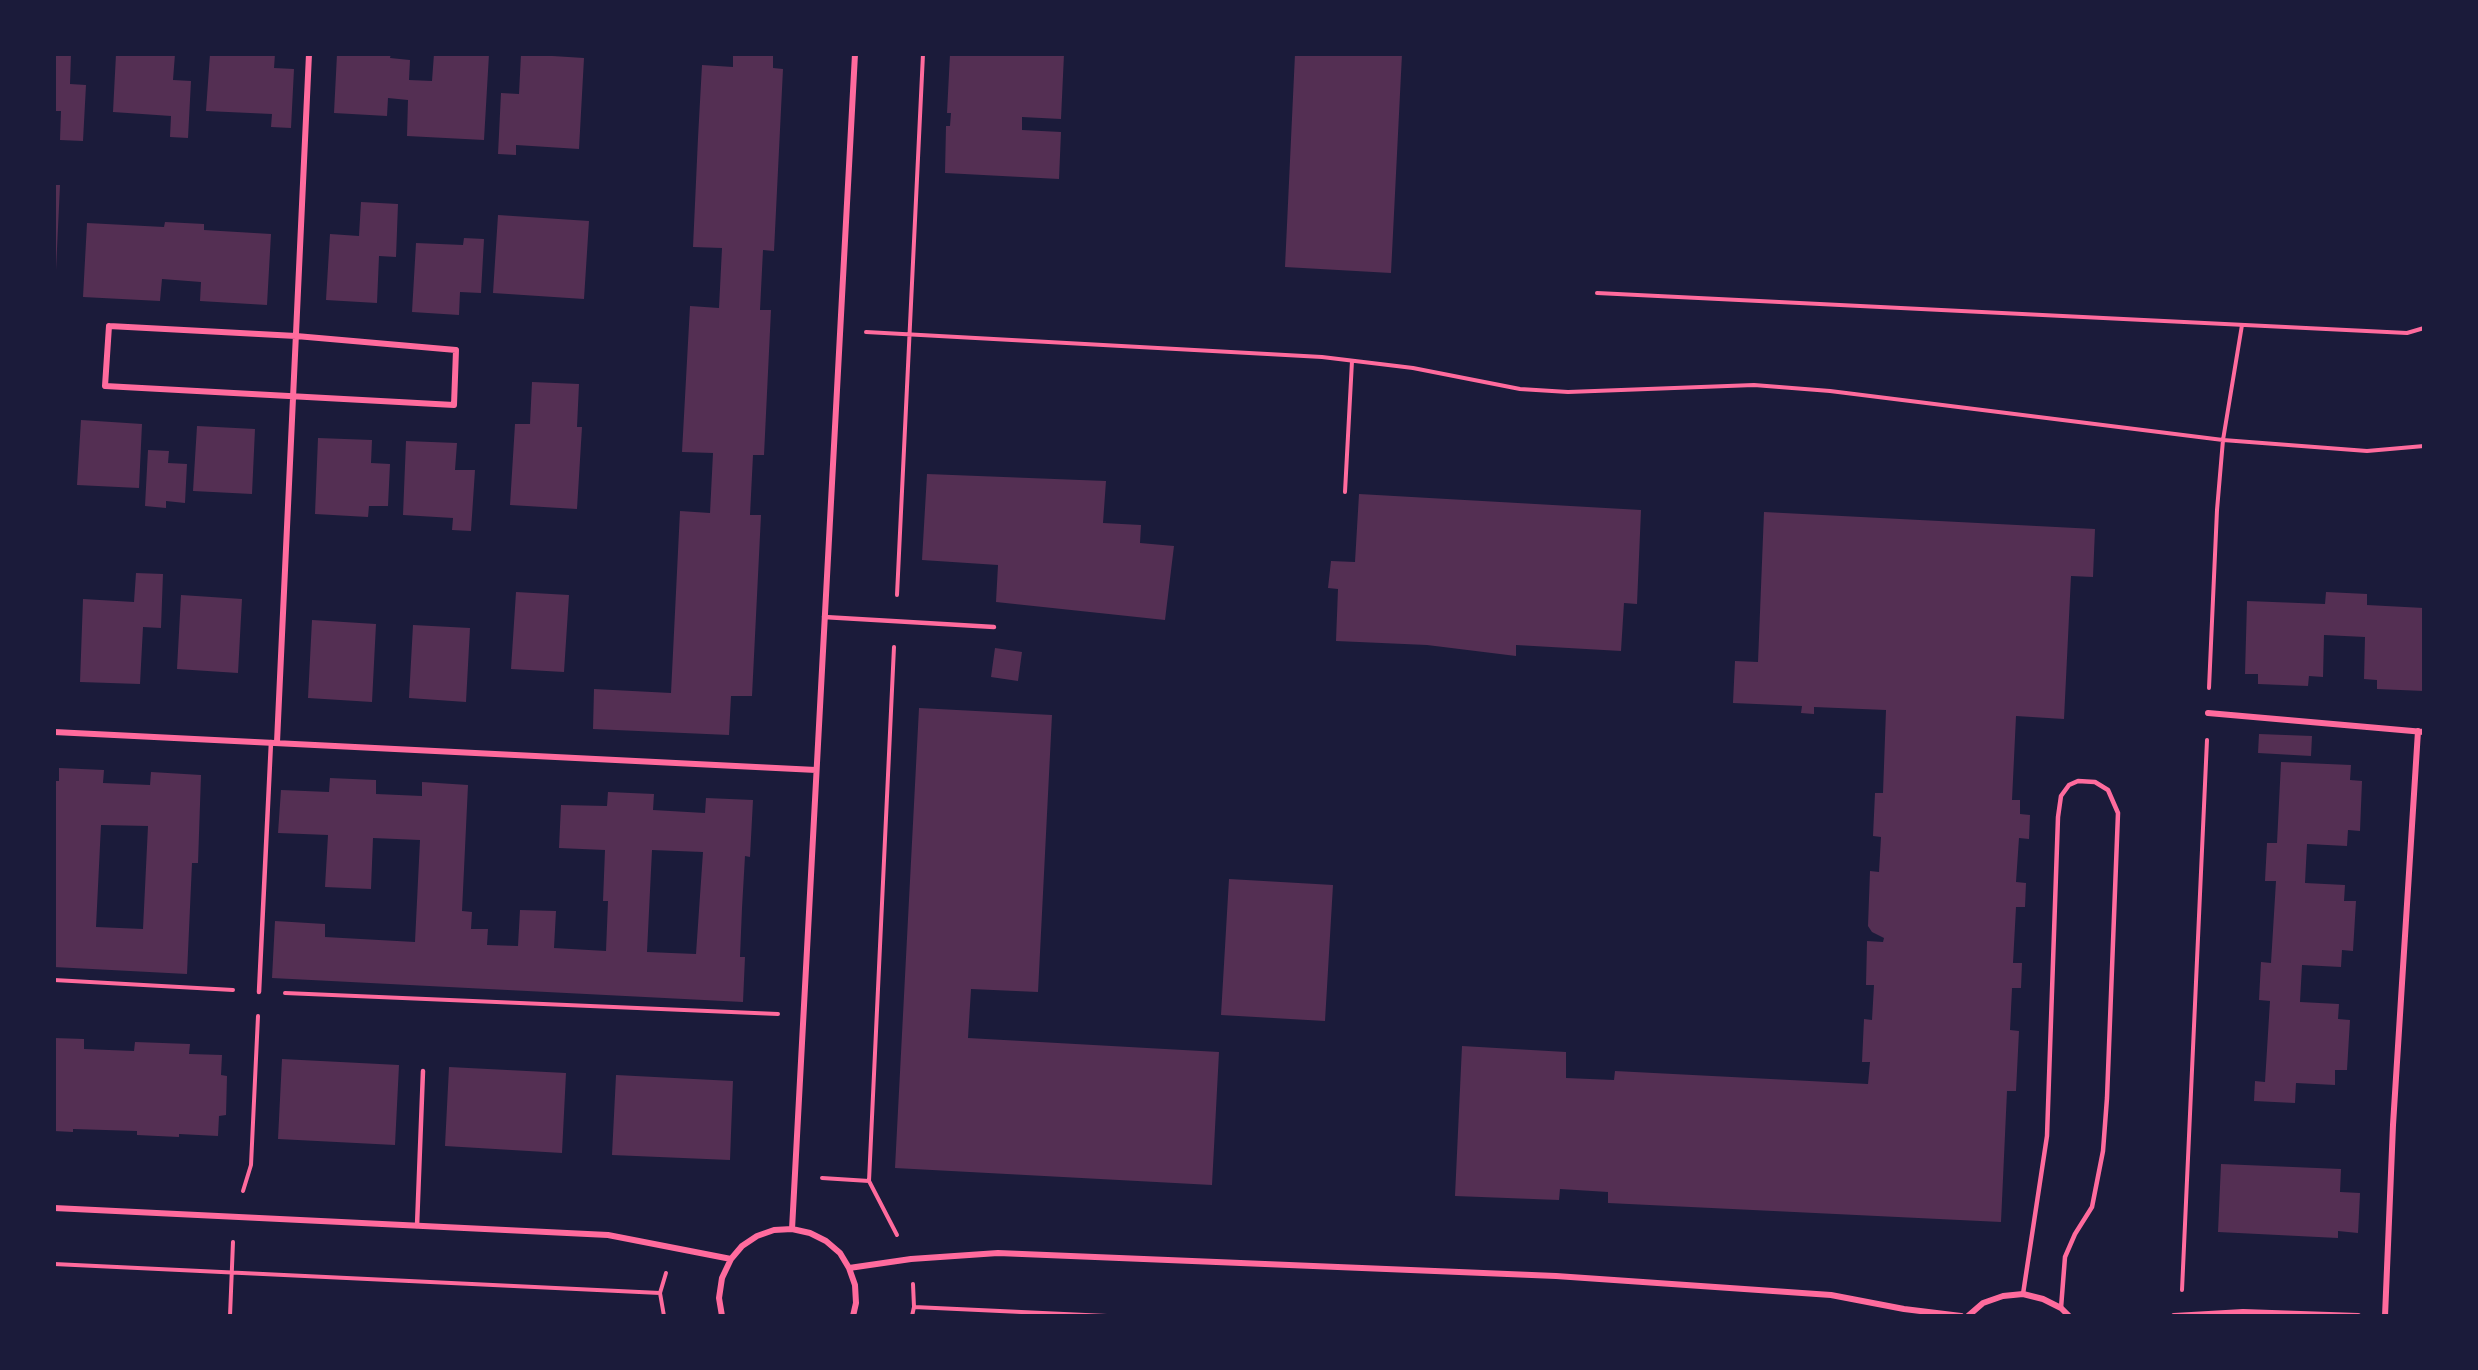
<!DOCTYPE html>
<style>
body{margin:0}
#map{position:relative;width:2478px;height:1370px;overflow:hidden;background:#1b1b3a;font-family:Jost,sans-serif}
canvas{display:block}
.frame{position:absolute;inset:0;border:56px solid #1b1b3a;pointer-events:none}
</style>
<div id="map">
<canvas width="2478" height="1370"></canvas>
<div class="frame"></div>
</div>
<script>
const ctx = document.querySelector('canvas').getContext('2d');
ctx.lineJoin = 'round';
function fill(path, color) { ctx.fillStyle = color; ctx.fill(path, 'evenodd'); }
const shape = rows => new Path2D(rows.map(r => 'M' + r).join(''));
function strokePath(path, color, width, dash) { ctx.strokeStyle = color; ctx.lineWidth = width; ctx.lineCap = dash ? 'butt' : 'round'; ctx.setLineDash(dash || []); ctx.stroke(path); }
const building = shape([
 [54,54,71,54,70,84,86,85,83,141,60,140,61,111,54,111],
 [116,54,175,54,173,80,191,81,188,138,170,137,171,116,113,112],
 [210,54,275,54,274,68,294,69,291,128,271,127,272,114,206,111],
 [337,54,391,54,390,58,410,60,409,80,432,81,434,54,489,54,484,140,407,136,408,100,388,98,387,116,334,113],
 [521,54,584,58,579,149,516,145,516,155,498,154,501,93,519,94],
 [733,54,773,54,773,68,783,69,774,251,763,250,760,310,771,310,764,455,753,455,750,515,761,515,752,696,731,696,729,735,593,729,594,689,671,693,680,511,710,513,713,453,682,452,690,306,719,308,722,248,693,247,698,138,702,65,733,67],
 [950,54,1064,54,1061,119,1022,117,1022,130,1061,132,1059,179,945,173,946,126,950,126,951,113,947,113],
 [1295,54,1402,54,1391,273,1285,267],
 [54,185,60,185,56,270,54,270],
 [361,202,398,204,396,257,379,256,377,303,326,300,330,234,359,236],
 [498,215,589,221,584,299,493,293],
 [165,222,204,224,204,230,271,234,267,305,200,301,201,282,162,279,160,301,83,297,87,223,164,227],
 [464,238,484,239,481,293,460,292,459,315,412,312,416,243,463,245],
 [532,382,579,384,577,427,582,427,577,509,510,505,515,424,530,424],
 [81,420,142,424,139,488,77,485],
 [197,426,255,429,252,494,193,491],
 [318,438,372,440,371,463,390,464,388,506,369,506,368,517,315,514],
 [406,441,457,443,455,470,475,470,471,531,452,530,453,518,403,515],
 [148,450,169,451,168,463,187,464,185,503,166,501,166,508,145,506],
 [927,474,1106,481,1103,523,1141,525,1140,543,1174,546,1165,620,996,602,998,565,922,560],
 [1359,494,1641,510,1637,604,1624,603,1621,651,1516,645,1516,656,1427,645,1336,641,1338,589,1328,588,1331,561,1355,562],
 [1764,512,2095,529,2093,577,2071,576,2064,719,2016,716,2012,800,2020,800,2020,814,2030,815,2029,839,2019,838,2016,882,2026,883,2025,907,2016,907,2013,963,2022,963,2021,988,2012,988,2010,1030,2019,1031,2016,1091,2007,1091,2001,1222,1608,1203,1608,1192,1560,1189,1559,1200,1455,1196,1462,1046,1566,1052,1566,1078,1614,1080,1615,1071,1868,1084,1870,1062,1862,1062,1864,1019,1872,1020,1874,985,1866,985,1867,941,1883,942,1884,938,1872,932,1868,926,1870,871,1879,872,1881,837,1873,836,1875,793,1883,793,1886,710,1814,707,1814,714,1801,713,1802,706,1733,703,1735,661,1758,662],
 [136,573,163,574,161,628,143,627,140,684,80,682,83,599,134,602],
 [516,592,569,595,564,672,511,669],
 [2326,592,2367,594,2367,605,2424,608,2424,691,2377,689,2377,680,2364,679,2365,637,2324,635,2323,677,2309,676,2308,686,2258,684,2258,674,2245,674,2247,601,2325,604],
 [181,595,242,599,238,673,177,669],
 [312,620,376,624,372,702,308,698],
 [413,625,470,628,466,702,409,698],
 [995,648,1022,652,1018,681,991,677],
 [919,708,1052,715,1038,992,971,989,968,1038,1219,1052,1212,1185,895,1168],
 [2259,734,2312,736,2311,756,2258,753],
 [2281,762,2351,765,2350,780,2362,781,2360,831,2348,830,2347,846,2307,844,2305,883,2345,885,2344,901,2356,901,2353,951,2342,950,2341,967,2302,965,2300,1002,2339,1004,2338,1019,2350,1020,2347,1070,2335,1070,2335,1085,2296,1083,2295,1103,2254,1101,2255,1081,2265,1082,2270,1001,2259,1000,2261,962,2271,963,2276,881,2265,881,2267,843,2277,843],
 [59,768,104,770,103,783,150,785,151,772,201,775,198,863,192,863,187,974,54,967,56,823,54,822,54,781,59,781],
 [101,825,148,826,143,929,96,927],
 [330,778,376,780,376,794,422,796,422,782,468,785,462,911,472,912,471,929,488,929,487,945,518,946,520,910,556,911,554,948,606,951,608,901,603,901,605,850,559,848,561,805,607,806,608,792,654,794,653,810,705,813,706,798,753,800,750,857,745,856,742,908,740,957,745,957,743,1002,272,978,275,921,325,924,325,937,415,942,420,840,373,838,371,889,325,887,328,835,278,833,281,790,329,792],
 [652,850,703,852,696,954,647,952],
 [1229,879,1333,885,1325,1021,1221,1015],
 [54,1038,84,1039,84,1049,134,1051,135,1042,190,1044,189,1054,222,1055,221,1075,227,1076,226,1115,219,1116,218,1136,179,1134,179,1137,137,1135,137,1131,73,1129,73,1132,54,1131],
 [282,1059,399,1065,395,1145,278,1139],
 [449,1067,566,1073,562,1153,445,1146],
 [616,1075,733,1081,730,1160,612,1155],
 [2221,1164,2341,1169,2340,1192,2360,1193,2358,1233,2338,1231,2338,1238,2218,1232]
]);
const path = shape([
 [1597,293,2407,333,2424,328],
 [866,332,1322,357,1413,368,1520,389,1568,392,1754,385,1830,391,2223,440,2367,451,2424,446],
 [1345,492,1352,361],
 [897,595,923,54],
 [894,647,869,1181,897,1235],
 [2209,688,2217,510,2223,440,2242,325],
 [54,980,233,990],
 [285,993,778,1014],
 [822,1178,869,1181],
 [243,1191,251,1165,258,1016],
 [54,1264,660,1293],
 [2182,1290,2207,740],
 [914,1307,1107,1316],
 [230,1316,233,1242],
 [664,1316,660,1293,666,1273],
 [912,1316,914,1307,913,1284]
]);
const service = shape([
 [824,617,994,627],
 [259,992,271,742],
 [417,1226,423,1071],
 [2023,1294,2047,1136,2058,817,2061,796,2069,785,2078,781,2095,782,2108,790,2118,813,2107,1098,2103,1151,2092,1207,2075,1234,2065,1257,2061,1308]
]);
const minor = shape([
 [109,326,296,336,456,350,454,405,105,386,109,326],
 [2208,713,2424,732],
 [54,732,816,770],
 [277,742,309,54],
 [54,1208,608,1235,731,1259],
 [792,1229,855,54],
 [849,1268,911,1259,998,1253,1556,1276,1831,1295,1904,1309,1961,1316],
 [722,1316,719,1298,722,1278,731,1259,742,1246,757,1236,774,1230,792,1229,810,1233,826,1241,840,1253,849,1268,855,1285,856,1303,853,1316],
 [1968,1316,1983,1303,2003,1296,2023,1294,2043,1299,2061,1308,2069,1316],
 [2174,1316,2243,1312,2358,1316],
 [2385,1316,2393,1125,2418,731]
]);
fill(building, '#542f53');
strokePath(path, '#ff6b9d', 4);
strokePath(service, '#ff6b9d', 4.5);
strokePath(minor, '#ff6b9d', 6);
</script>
